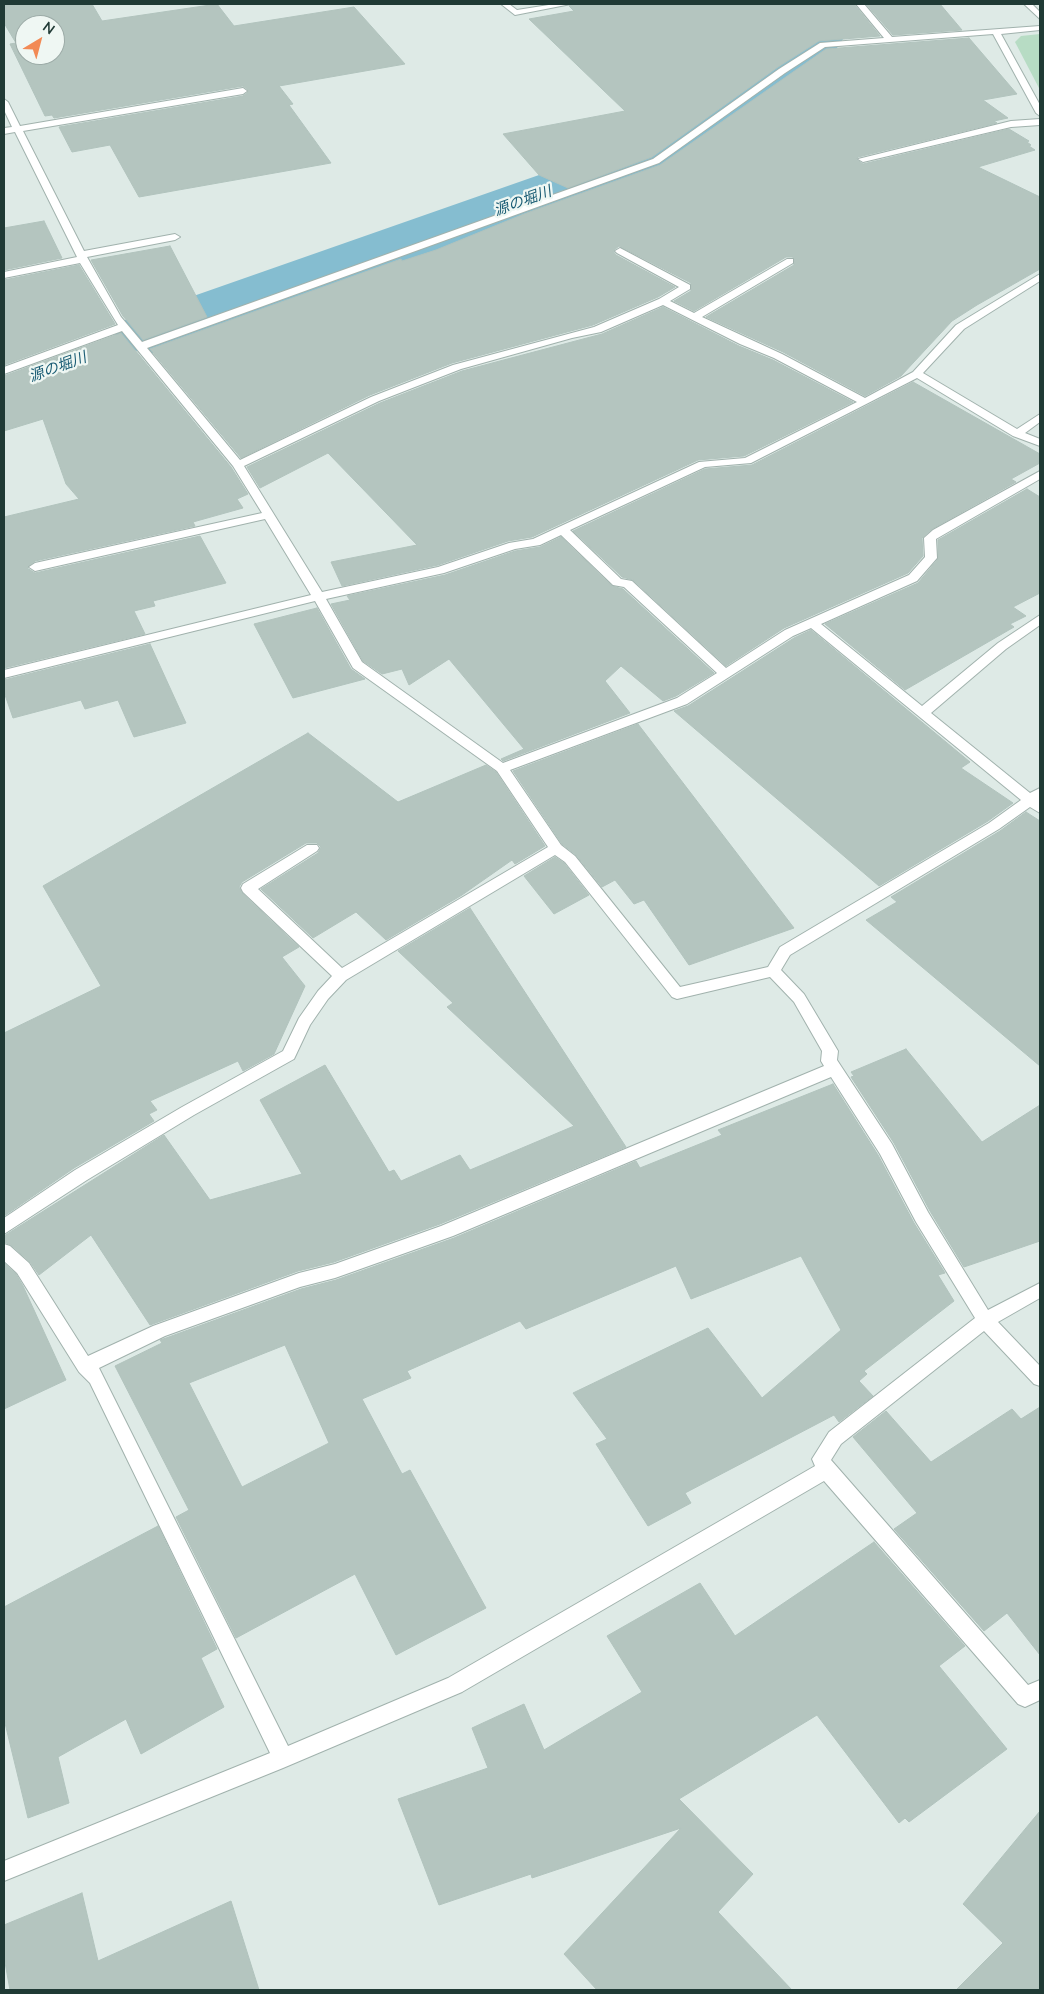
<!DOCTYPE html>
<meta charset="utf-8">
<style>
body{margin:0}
#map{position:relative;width:1044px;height:1994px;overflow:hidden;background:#deeae6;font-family:"Nunito Sans",sans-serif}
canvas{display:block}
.frame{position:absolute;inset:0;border:5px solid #203a35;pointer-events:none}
.north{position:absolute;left:15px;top:15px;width:50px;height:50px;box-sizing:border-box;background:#eff7f3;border:1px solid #9caba7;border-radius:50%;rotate:37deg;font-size:14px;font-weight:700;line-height:20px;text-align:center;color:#203a35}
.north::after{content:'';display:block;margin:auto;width:18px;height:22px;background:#f28a55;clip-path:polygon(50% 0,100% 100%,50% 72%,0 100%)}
</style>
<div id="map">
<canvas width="1044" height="1994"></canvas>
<div class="frame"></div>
<div class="north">N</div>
</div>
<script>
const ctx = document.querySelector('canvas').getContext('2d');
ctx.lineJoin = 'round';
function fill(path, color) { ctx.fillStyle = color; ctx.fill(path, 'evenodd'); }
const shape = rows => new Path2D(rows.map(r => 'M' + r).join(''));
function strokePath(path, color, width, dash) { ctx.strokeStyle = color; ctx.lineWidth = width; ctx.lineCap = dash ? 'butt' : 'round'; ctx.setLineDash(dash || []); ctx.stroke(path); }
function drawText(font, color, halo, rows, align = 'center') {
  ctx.font = font + ' "Nunito Sans","Noto Sans JP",sans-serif'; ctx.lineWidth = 4.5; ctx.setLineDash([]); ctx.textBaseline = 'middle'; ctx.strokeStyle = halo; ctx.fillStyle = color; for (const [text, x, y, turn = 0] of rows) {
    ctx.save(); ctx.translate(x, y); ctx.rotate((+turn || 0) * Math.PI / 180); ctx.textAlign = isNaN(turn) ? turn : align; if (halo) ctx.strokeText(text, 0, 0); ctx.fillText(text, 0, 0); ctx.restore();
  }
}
const green = shape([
 [1040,34,1040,90,1015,42,1021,36]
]);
const river = shape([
 [745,4,804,4,835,27,843,39,835,51,661,173,173,348,149,354,125,348,115,334,125,320,619,147,781,38,752,15,745,4]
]);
const building = shape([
 [4,4,92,4,102,21,217,4,234,26,354,7,405,64,279,86,293,104,289,105,331,163,139,197,110,145,72,152,59,127,243,96,248,92,248,90,243,86,54,118,52,115,45,116,10,44,16,43,4,23,4,4],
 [25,25,55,25,55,55,25,55,25,25],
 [573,4,854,4,880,36,819,41,778,67,652,157,568,188,539,175,503,134,625,111,529,19,574,11,569,6,573,4],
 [866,4,940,4,962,30,893,35,866,4],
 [969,38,1017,94,983,100,1008,118,994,121,997,123,858,157,856,159,863,164,1009,129,1029,141,1027,142,1031,145,1029,146,1035,150,978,167,1040,197,1040,269,977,305,952,321,901,376,865,396,783,352,706,317,794,265,793,257,786,257,694,311,674,301,691,291,691,283,619,246,613,251,616,255,675,287,658,297,593,325,452,363,370,395,241,458,150,349,401,259,402,261,436,250,524,214,660,165,826,49,969,38],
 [44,221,62,258,4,270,4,228,44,221],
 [170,246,207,317,143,340,123,316,91,260,170,246],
 [79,265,115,324,4,365,4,280,79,265],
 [663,307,739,346,773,360,853,402,744,456,698,460,532,537,508,541,438,565,342,586,331,562,417,545,328,453,260,488,247,467,380,403,462,371,602,334,663,307],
 [121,333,231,467,248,494,237,499,243,508,193,522,195,526,35,561,27,568,35,573,200,536,226,583,153,601,155,606,134,611,145,634,4,668,4,517,79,499,66,484,43,419,4,431,4,376,121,333],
 [913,382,1040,454,1040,463,1011,479,1016,482,932,529,922,538,923,556,908,573,784,628,726,666,633,580,622,577,573,531,705,469,752,465,913,382],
 [1027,489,1040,497,1040,593,1013,607,1026,616,1010,624,1014,627,905,690,825,624,918,583,938,559,938,540,1027,489],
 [561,537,612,586,623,589,714,673,676,696,663,701,621,666,605,681,630,713,503,761,501,759,524,749,449,659,409,685,402,669,382,674,363,661,331,604,350,600,347,596,445,575,515,551,540,547,561,537],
 [317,608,351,669,365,679,293,698,254,624,317,608],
 [811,630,970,762,961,768,1013,803,988,821,879,886,674,711,688,706,794,638,811,630],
 [150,644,186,723,134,737,118,700,85,709,81,700,13,718,4,692,4,680,150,644],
 [638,724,794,928,689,965,644,900,634,904,615,880,602,887,576,855,562,844,513,771,638,724],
 [308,733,398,802,486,765,496,772,545,846,515,864,512,860,462,895,386,940,356,912,313,938,261,889,318,853,321,847,317,843,306,843,242,882,239,887,242,893,299,947,282,957,305,986,274,1054,243,1071,238,1061,150,1101,157,1110,149,1114,154,1121,74,1168,4,1216,4,1033,101,986,43,886,308,733],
 [1026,812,1040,821,1040,1066,866,920,897,902,891,897,1000,831,1026,812],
 [555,857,564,863,589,895,554,914,524,876,555,857],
 [470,908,626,1147,440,1224,334,1262,298,1271,150,1325,91,1235,39,1275,30,1262,11,1245,4,1242,4,1236,164,1135,210,1200,302,1174,260,1100,325,1065,389,1172,394,1170,401,1181,460,1155,470,1170,574,1126,447,1007,453,1003,398,951,470,908],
 [906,1049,982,1142,1040,1105,1040,1241,964,1267,930,1211,894,1143,851,1077,854,1076,851,1072,906,1049],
 [833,1084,878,1155,914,1223,945,1273,938,1275,954,1301,864,1371,867,1374,859,1381,873,1396,839,1422,834,1415,685,1493,691,1503,648,1526,596,1444,607,1439,573,1393,708,1328,762,1398,841,1330,801,1256,691,1299,676,1266,526,1329,520,1321,407,1371,411,1378,362,1399,402,1474,410,1470,486,1608,396,1655,355,1574,236,1638,176,1517,189,1510,115,1366,162,1343,160,1340,166,1338,301,1289,336,1280,454,1238,636,1161,640,1168,722,1135,718,1130,833,1084],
 [285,1345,329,1443,242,1487,189,1383,285,1345],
 [4,1263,16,1274,23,1286,66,1380,4,1409,4,1263],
 [1040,1407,1040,1655,1007,1613,984,1631,894,1529,917,1513,853,1437,886,1411,931,1462,1012,1409,1021,1419,1040,1407],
 [158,1526,217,1649,201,1658,224,1707,141,1754,126,1719,58,1757,69,1803,28,1818,4,1719,4,1607,158,1526],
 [874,1542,965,1646,939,1666,1007,1749,909,1822,905,1818,899,1823,817,1715,679,1799,753,1874,718,1912,792,1990,597,1990,564,1954,681,1828,532,1878,531,1874,439,1905,398,1799,488,1768,472,1728,524,1704,544,1750,642,1692,607,1636,700,1583,735,1636,874,1542],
 [1040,1811,1040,1990,956,1990,1003,1943,963,1904,1040,1811],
 [82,1893,98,1961,231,1901,259,1990,10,1990,4,1957,4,1925,82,1893]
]);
const minor = shape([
 [501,4,509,4,517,10,555,4,571,4,515,15,501,4],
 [856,4,864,4,892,37,1040,26,1040,30,1001,34,1040,105,1040,116,1036,113,993,34,825,47,785,73,659,163,147,348,240,460,371,397,453,365,594,327,659,299,679,287,617,253,615,251,620,248,690,285,690,289,670,301,694,313,787,259,793,259,793,263,702,317,782,354,865,398,913,372,956,325,1040,274,1040,281,964,329,923,373,1017,429,1040,414,1040,422,1025,433,1040,439,1040,446,1013,436,917,378,751,463,705,467,570,530,621,579,632,581,726,668,785,630,909,575,925,557,924,538,933,530,1040,471,1040,479,936,539,937,558,917,581,821,624,922,706,998,643,1040,615,1040,625,1006,649,931,713,1030,793,1040,788,1040,813,1030,807,999,829,790,955,781,970,804,994,838,1051,837,1060,892,1144,928,1212,988,1310,1040,1283,1040,1298,998,1322,1040,1366,1040,1386,1034,1384,984,1331,841,1444,831,1460,1028,1685,1040,1680,1040,1700,1025,1707,1018,1704,824,1481,462,1692,283,1768,4,1881,4,1861,270,1753,90,1383,79,1372,17,1273,4,1261,4,1244,10,1246,29,1263,88,1356,153,1326,299,1273,335,1264,441,1226,824,1066,821,1061,822,1051,794,1002,770,977,677,999,672,997,565,862,555,855,346,980,328,999,310,1025,294,1059,194,1115,87,1180,4,1234,4,1218,75,1170,182,1107,283,1051,299,1018,318,991,332,976,243,892,241,888,243,884,307,845,317,845,319,848,317,851,258,889,342,968,548,847,497,771,353,668,315,601,4,678,4,670,311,595,265,519,35,571,29,567,35,563,262,513,233,466,122,331,4,374,4,367,118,325,80,263,4,278,4,272,77,257,15,132,4,134,4,128,12,127,4,110,4,99,8,102,20,126,243,88,247,91,243,94,23,131,84,251,175,234,180,237,175,240,87,257,121,317,142,342,653,159,779,69,820,43,884,38,856,4],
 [663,305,740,344,774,358,857,402,745,458,699,462,533,539,509,543,438,567,322,592,244,466,379,401,461,369,572,338,601,332,663,305],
 [561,535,613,585,624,587,717,673,677,698,503,763,362,662,326,599,444,573,515,549,540,545,561,535],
 [811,628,1021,800,989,823,780,947,768,967,680,987,575,856,561,845,510,770,687,704,793,636,811,628],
 [831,1077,880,1154,916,1222,975,1318,829,1432,812,1459,815,1466,448,1678,288,1746,99,1368,165,1336,300,1287,335,1278,453,1236,831,1077],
 [1024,4,1032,4,1040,12,1040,19,1024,4],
 [1040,119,1040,125,1011,127,863,162,858,159,1011,121,1040,119]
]);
const farWaternames = [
 ["源の堀川",523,202,-20],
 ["源の堀川",58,368,-20]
];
fill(green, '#b7dcc4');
fill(river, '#85bdd0');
fill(building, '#b4c5bf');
strokePath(building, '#b1c3bd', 1);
strokePath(minor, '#a1b2ad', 2);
fill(minor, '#fff');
drawText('italic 15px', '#1b5d75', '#eff7f3', farWaternames);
</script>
